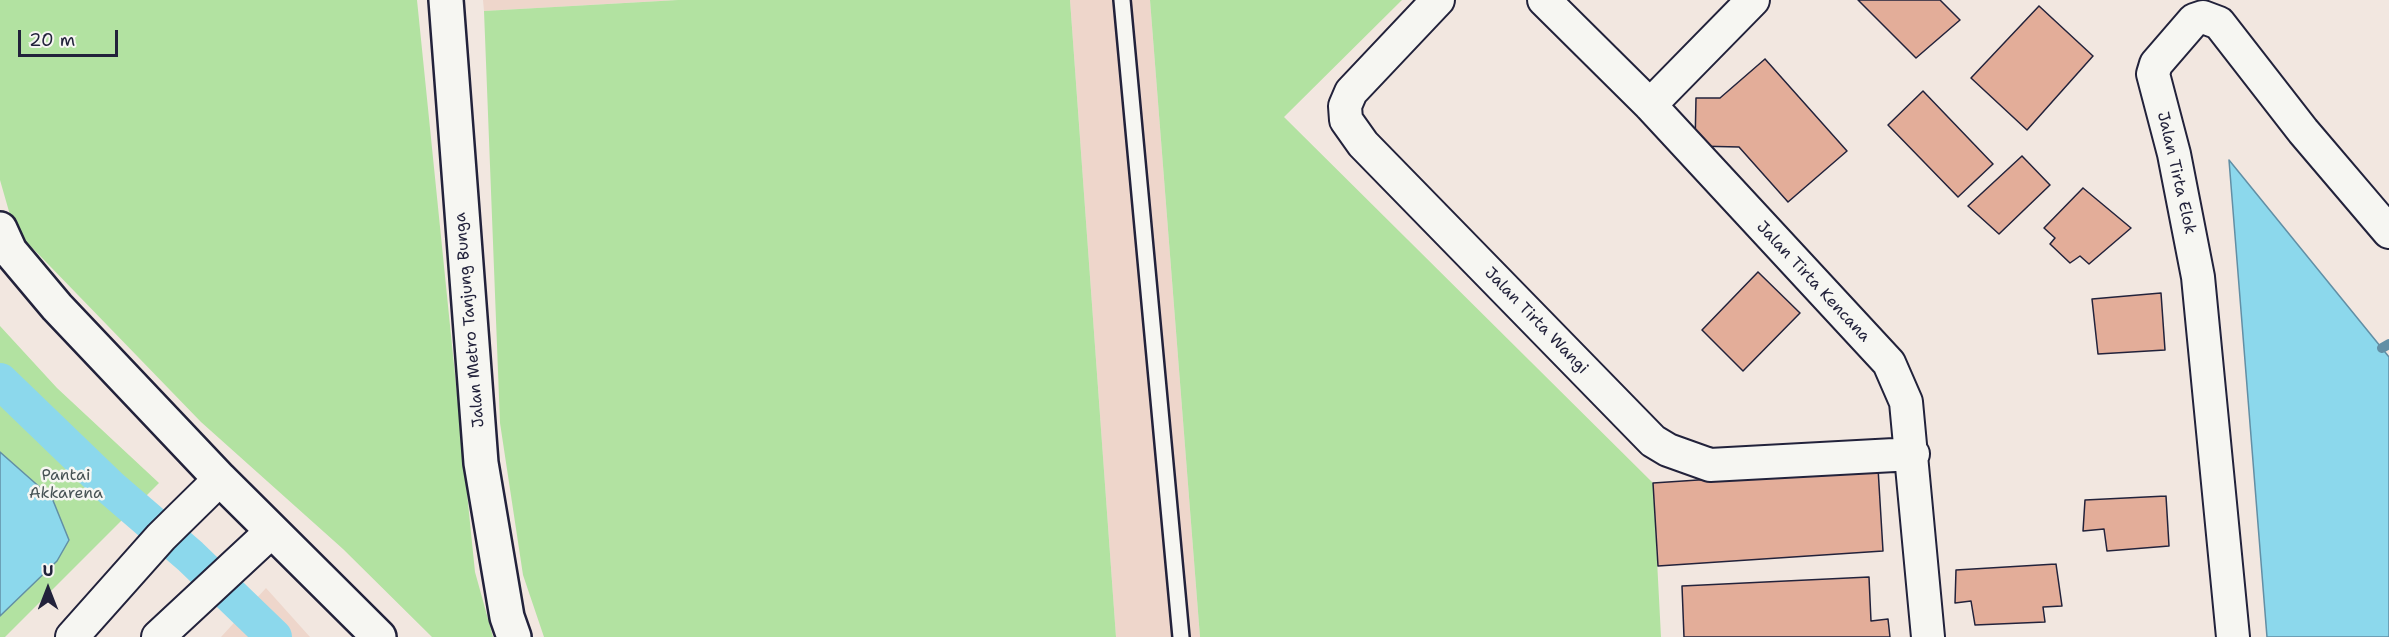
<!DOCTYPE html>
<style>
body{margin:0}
#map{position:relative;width:2389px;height:637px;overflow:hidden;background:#f2e7e0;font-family:"Shantell Sans",sans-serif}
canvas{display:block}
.north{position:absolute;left:18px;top:559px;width:60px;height:60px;-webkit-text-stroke:4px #f6f6f2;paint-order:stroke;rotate:0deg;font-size:16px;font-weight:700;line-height:24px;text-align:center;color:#22223b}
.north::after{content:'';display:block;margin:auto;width:21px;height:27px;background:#22223b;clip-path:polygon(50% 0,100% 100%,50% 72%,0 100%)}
.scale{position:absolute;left:18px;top:30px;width:100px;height:27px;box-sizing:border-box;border:3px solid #22223b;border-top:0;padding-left:8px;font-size:18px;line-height:21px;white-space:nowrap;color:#22223b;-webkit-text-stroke:4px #f6f6f2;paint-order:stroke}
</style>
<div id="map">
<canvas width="2389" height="637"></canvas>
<div class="north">U</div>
<div class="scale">20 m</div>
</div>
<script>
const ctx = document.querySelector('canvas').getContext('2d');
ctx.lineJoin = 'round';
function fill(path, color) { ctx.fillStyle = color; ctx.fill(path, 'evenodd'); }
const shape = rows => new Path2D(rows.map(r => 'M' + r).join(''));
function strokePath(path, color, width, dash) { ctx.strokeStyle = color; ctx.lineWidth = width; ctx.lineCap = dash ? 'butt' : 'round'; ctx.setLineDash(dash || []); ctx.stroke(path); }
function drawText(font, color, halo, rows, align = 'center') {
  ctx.font = font + ' "Shantell Sans",sans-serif'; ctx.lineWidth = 5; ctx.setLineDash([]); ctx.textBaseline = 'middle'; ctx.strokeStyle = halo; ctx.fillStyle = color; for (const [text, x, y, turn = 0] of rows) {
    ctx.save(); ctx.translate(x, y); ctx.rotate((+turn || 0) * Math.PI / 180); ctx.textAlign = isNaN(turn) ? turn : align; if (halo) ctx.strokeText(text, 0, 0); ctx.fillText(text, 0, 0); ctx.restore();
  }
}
const built = shape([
 [483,0,677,0,484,11],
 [1070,0,1150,0,1200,637,1116,637],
 [266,588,310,637,221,637]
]);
const green = shape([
 [0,0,417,0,475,572,493,637,432,637,343,549,201,422,14,229,0,180],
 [678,0,1070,0,1116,637,544,637,523,575,500,423,484,11],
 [1150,0,1402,0,1284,117,1653,483,1661,637,1200,637],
 [0,326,57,388,159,483,5,637,0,637]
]);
const water = shape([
 [2229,160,2389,357,2389,637,2267,637,2229,160],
 [0,452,52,498,69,540,57,561,0,616,0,452]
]);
const stream = shape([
 [2382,348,2389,344]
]);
const canal = shape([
 [0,381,111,488,190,556,274,637]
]);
const building = shape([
 [1858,0,1940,0,1960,20,1916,58,1858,0],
 [2039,6,2093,56,2027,130,1971,78,2039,6],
 [1765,59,1847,151,1788,202,1739,147,1695,146,1696,98,1720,98,1765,59],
 [1923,91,1993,164,1958,197,1888,125,1923,91],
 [2022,156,2050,185,1999,234,1968,206,2022,156],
 [2083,188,2131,228,2089,264,2080,256,2070,263,2050,244,2055,238,2044,228,2083,188],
 [1758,272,1800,313,1743,371,1702,330,1758,272],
 [2161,293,2165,350,2098,354,2092,299,2161,293],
 [1878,468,1883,551,1658,566,1653,483,1878,468],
 [2166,496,2169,546,2107,551,2104,529,2083,531,2085,500,2166,496],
 [2056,564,2062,606,2043,607,2045,622,1975,625,1971,601,1955,603,1956,570,2056,564],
 [1869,577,1871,621,1888,619,1890,637,1684,637,1682,586,1869,577]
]);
const service = shape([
 [1122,0,1181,637]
]);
const minor = shape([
 [1438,0,1351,92,1345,106,1346,120,1363,144,1653,441,1668,450,1710,465,1913,454],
 [1544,0,1650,105,1889,363,1906,402,1928,637],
 [1650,105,1753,0],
 [72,637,161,537,220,479],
 [158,637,272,531],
 [2233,637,2198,277,2174,154,2153,74,2156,64,2194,20,2203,17,2219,23,2303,131,2389,232]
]);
const secondary = shape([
 [446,0,481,463,507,617,514,637],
 [0,229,10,251,57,307,220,479,379,637]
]);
const streetNames = [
 ["Jalan Tirta Elok",2176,173,77],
 ["Jalan Tirta Kencana",1813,282,47],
 ["Jalan Metro Tanjung Bunga",470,320,-95],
 ["Jalan Tirta Wangi",1536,321,46]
];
const parkNames = [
 ["Pantai",66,476],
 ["Akkarena",66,494]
];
fill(built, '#eed6cb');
fill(green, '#b2e2a1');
fill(water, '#8cd8ec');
strokePath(water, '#628fa5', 1.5);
strokePath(stream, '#628fa5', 10);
strokePath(canal, '#8cd8ec', 36);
fill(building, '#e3ad99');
strokePath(building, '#22223b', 1.5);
strokePath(service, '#22223b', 20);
strokePath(minor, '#22223b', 36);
strokePath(secondary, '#22223b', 38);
strokePath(service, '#f6f6f2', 15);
strokePath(minor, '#f6f6f2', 32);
strokePath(secondary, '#f6f6f2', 33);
drawText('16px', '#22223b', '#f6f6f2', streetNames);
drawText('16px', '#465254', '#f6f6f2', parkNames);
</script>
